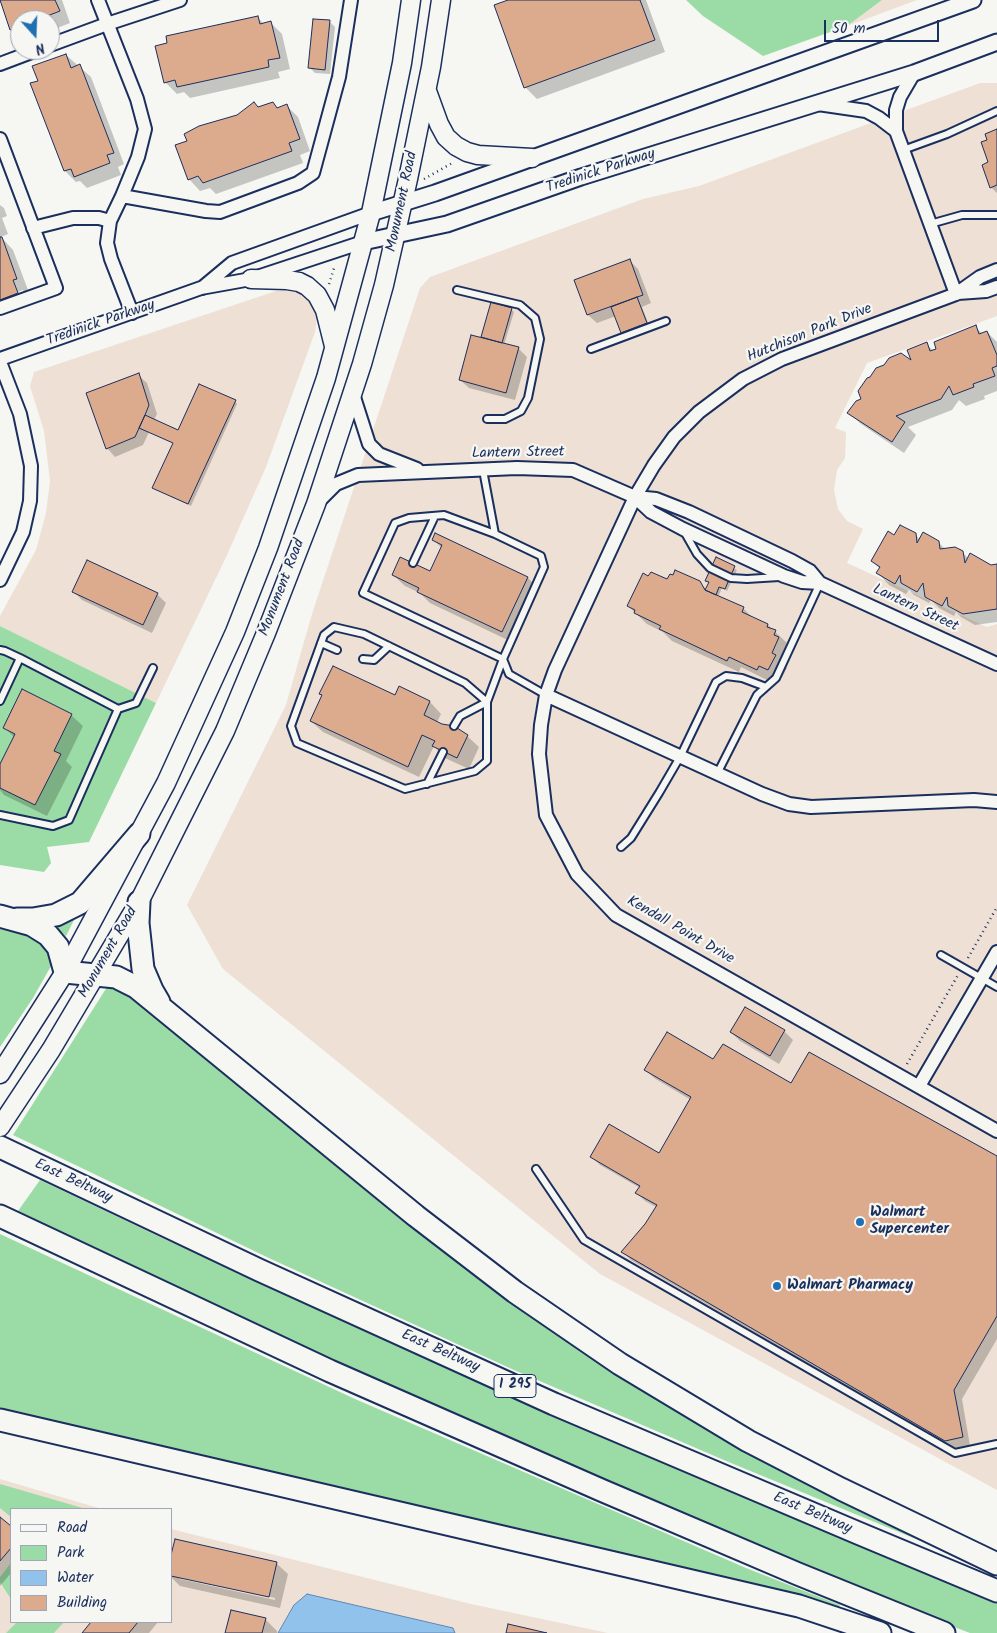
<!DOCTYPE html>
<style>
body{margin:0}
#map{position:relative;width:997px;height:1633px;overflow:hidden;background:#f6f6f2;font-family:Kalam,sans-serif}
canvas{display:block}
.legend{position:absolute;left:10px;top:1508px;width:162px;height:115px;box-sizing:border-box;background:#f6f6f2;border:1px solid #9ea6b7;margin:0;padding:6px 9px;list-style:none;font-size:15px;color:#1b2f5e}
.legend li{display:flex;align-items:center;gap:10px;height:25px}
.legend b{width:25px;border:1px solid #9ea6b7}
.north{position:absolute;left:10px;top:10px;width:50px;height:50px;box-sizing:border-box;background:#f6f6f2;border:1px solid #9ea6b7;border-radius:50%;rotate:160deg;font-size:14px;font-weight:700;line-height:20px;text-align:center;color:#1b2f5e}
.north::after{content:'';display:block;margin:auto;width:18px;height:22px;background:#1f6fb2;clip-path:polygon(50% 0,100% 100%,50% 72%,0 100%)}
.scale{position:absolute;left:824px;top:20px;width:115px;height:22px;box-sizing:border-box;border:2px solid #1b2f5e;border-top:0;padding-left:6px;font-size:15px;line-height:18px;white-space:nowrap;color:#1b2f5e;-webkit-text-stroke:4px #f6f6f2;paint-order:stroke}
</style>
<div id="map">
<canvas width="997" height="1633"></canvas>
<ul class="legend">
<li><b style="height:6px;background:#f6f6f2"></b>Road</li>
<li><b style="height:14px;background:#9bdca6"></b>Park</li>
<li><b style="height:14px;background:#90c2ec"></b>Water</li>
<li><b style="height:14px;background:#dcab8e"></b>Building</li>
</ul>
<div class="north">N</div>
<div class="scale">50 m</div>
</div>
<script>
const ctx = document.querySelector('canvas').getContext('2d');
ctx.lineJoin = 'round';
function fill(path, color) { ctx.fillStyle = color; ctx.fill(path, 'evenodd'); }
const shape = rows => new Path2D(rows.map(r => 'M' + r).join(''));
function strokePath(path, color, width, dash) { ctx.strokeStyle = color; ctx.lineWidth = width; ctx.lineCap = dash ? 'butt' : 'round'; ctx.setLineDash(dash || []); ctx.stroke(path); }
function drawText(font, color, halo, rows, align = 'center') {
  ctx.font = font + ' Kalam,sans-serif'; ctx.lineWidth = 4.5; ctx.setLineDash([]); ctx.textBaseline = 'middle'; ctx.strokeStyle = halo; ctx.fillStyle = color; for (const [text, x, y, turn = 0] of rows) {
    ctx.save(); ctx.translate(x, y); ctx.rotate((+turn || 0) * Math.PI / 180); ctx.textAlign = isNaN(turn) ? turn : align; if (halo) ctx.strokeText(text, 0, 0); ctx.fillText(text, 0, 0); ctx.restore();
  }
}
const built = shape([
 [882,0,917,0,847,26],
 [980,83,997,83,997,316,867,363,835,428,846,432,845,458,837,470,834,490,838,509,847,521,863,529,847,563,987,627,997,624,997,1490,600,1274,223,969,187,905,286,705,312,614,420,288,430,277,643,199,699,186],
 [293,290,309,299,317,318,315,332,266,467,227,555,156,703,0,626,0,616,36,550,46,513,50,481,44,431,30,386,34,372,276,291],
 [0,1479,102,1509,11,1509,11,1622,171,1622,171,1529,471,1604,608,1633,0,1633]
]);
const green = shape([
 [686,0,882,0,847,26,763,56,703,16],
 [0,626,156,703,89,842,47,847,51,863,44,872,0,865],
 [76,916,66,936,54,925],
 [0,924,39,938,53,959,51,966,33,998,0,1047],
 [109,984,124,988,492,1280,930,1538,928,1544,731,1463,514,1370,271,1259,13,1135],
 [40,1180,164,1239,715,1484,997,1602,997,1633,970,1633,915,1612,502,1438,332,1362,153,1278,18,1211],
 [0,1234,355,1399,746,1568,840,1605,837,1612,0,1413],
 [0,1484,86,1509,11,1509,11,1517,0,1508],
 [11,1563,11,1599,0,1582,0,1577],
 [17,1622,64,1622,54,1633,6,1633]
]);
const water = shape([
 [307,1594,453,1628,455,1633,278,1633,294,1605,307,1594]
]);
const shadow = shape([
 [0,0,62,0,70,23,50,31,50,20,20,20,20,38,11,29],
 [511,0,646,0,665,52,537,99,525,87],
 [257,17,264,24,271,23,282,34,290,69,278,72,280,78,190,98,184,92,177,94,165,82],
 [329,21,335,27,330,74,315,73,309,67],
 [66,55,91,77,124,164,118,167,121,175,87,188,80,181,76,182,65,171,40,81],
 [272,103,278,109,287,106,298,117,310,151,300,155,303,163,216,194,210,188,200,191,189,179,259,108],
 [997,130,997,193,991,187,988,140],
 [0,205,4,208,7,216,2,218,8,234,1,237,13,250,28,290,24,292,23,290,0,299],
 [629,260,638,269,651,303,642,307,649,325,625,335,616,316,597,323,588,315,575,280],
 [24,292,28,305,0,315,0,301],
 [511,309,514,312,504,345,518,348,527,357,515,400,469,388,460,380,486,340,483,337],
 [975,327,983,334,987,332,997,342,997,391,984,396,985,399,966,406,959,400,952,410,908,427,916,435,904,453,861,424,849,413,914,363,926,344,934,351],
 [138,375,147,383,157,414,154,420,179,431,235,401,237,404,191,506,156,490,174,443,149,432,143,445,115,457,107,448],
 [915,534,920,540,938,542,946,550,962,552,969,559,991,566,997,565,997,622,975,625,961,617,956,612,954,616,939,608,931,600,929,603,914,595,909,590,906,594,889,585,878,573,880,569,872,561,894,536],
 [436,535,528,578,539,589,514,643,430,603,420,593,405,586,393,575,430,573,442,548,433,540],
 [717,559,737,570,727,591,722,588,718,597,743,608,754,619,768,625,787,643,786,645,790,650,783,664,787,668,780,681,771,677,769,681,741,667,739,672,672,641,663,632,647,624,628,606,649,577,668,581,699,582,707,590,710,583,707,580],
 [87,561,157,594,166,603,152,633,82,600,73,591],
 [400,688,430,702,441,714,437,722,467,736,479,747,469,769,445,758,434,746,419,777,323,732,311,721,323,696,321,694,395,697],
 [71,715,83,726,66,761,72,767,47,816,4,795,0,790,0,768,15,738,5,728],
 [745,1008,784,1031,793,1040,779,1064,740,1041,731,1032],
 [714,1061,792,1085,997,1158,997,1339,962,1399,970,1446,955,1449,631,1260,623,1252,646,1225,656,1207,645,1201,637,1193,640,1188,600,1165,591,1156,660,1155,691,1100,654,1078,646,1070],
 [0,1519,11,1528,11,1573,0,1586],
 [171,1560,276,1563,288,1574,280,1608,180,1586,171,1577],
 [180,1576,275,1598,275,1600,180,1579],
 [265,1619,277,1631,277,1633,227,1633],
 [92,1622,158,1622,149,1633,83,1633]
]);
const building = shape([
 [0,0,55,0,60,11,37,20,20,20,20,26,10,30,0,0],
 [508,0,640,0,655,40,524,88,494,5,508,0],
 [258,16,260,24,271,21,280,58,268,60,269,67,177,87,175,80,164,83,155,46,167,43,166,36,258,16],
 [313,19,330,20,325,70,308,68,313,19],
 [66,54,71,68,80,64,114,153,107,155,110,163,74,177,71,169,64,171,30,83,38,81,32,66,66,54],
 [254,102,258,107,273,102,277,108,287,104,300,139,289,143,292,151,203,183,198,176,188,180,175,145,187,141,184,134,199,126,237,115,254,102],
 [997,129,997,185,990,188,982,165,988,162,981,142,987,140,985,134,997,129],
 [0,237,2,237,17,279,13,280,18,293,0,300,0,237],
 [630,259,643,295,587,315,574,280,630,259],
 [637,297,647,323,621,333,611,307,637,297],
 [491,302,512,308,502,343,481,337,491,302],
 [976,325,979,334,987,331,997,355,997,366,992,368,995,376,973,384,974,387,953,395,949,386,941,399,896,416,905,422,892,442,847,413,856,401,861,399,858,391,867,378,870,377,876,368,884,365,889,358,901,353,911,360,907,350,927,342,930,351,936,349,934,342,976,325],
 [471,335,519,347,506,393,459,380,471,335],
 [139,373,149,405,145,415,135,437,106,449,86,393,139,373],
 [199,384,236,400,188,504,152,488,173,443,139,428,145,415,178,430,199,384],
 [900,525,916,533,917,543,923,532,939,541,940,549,955,547,963,551,965,563,970,553,991,565,997,564,997,609,963,614,948,606,947,597,942,606,925,597,923,583,917,592,901,583,900,575,895,584,876,573,880,567,871,561,888,531,894,535,900,525],
 [435,533,528,577,502,632,417,592,419,588,392,575,400,557,430,571,442,545,432,540,435,533],
 [716,557,735,566,725,589,719,587,716,595,705,590,709,582,705,581,716,557],
 [87,560,158,593,143,625,72,592,87,560],
 [675,570,700,581,705,590,744,607,742,612,768,624,767,627,776,630,774,635,779,637,772,653,776,655,768,670,759,666,757,670,729,657,727,661,659,629,661,626,634,613,635,610,627,606,643,573,648,576,651,572,667,579,670,574,673,575,675,570],
 [333,666,395,695,399,686,430,701,424,715,442,724,454,726,468,735,457,758,432,746,435,741,422,735,408,767,310,721,322,695,319,694,333,666],
 [22,689,72,714,54,751,61,754,35,805,0,788,0,764,15,734,3,728,22,689],
 [745,1007,785,1030,770,1056,730,1032,745,1007],
 [667,1032,713,1059,723,1044,791,1083,809,1052,997,1156,997,1316,954,1390,963,1437,945,1441,621,1252,645,1224,657,1205,635,1193,640,1186,590,1157,609,1124,659,1153,691,1097,644,1070,667,1032],
 [0,1517,11,1526,11,1548,0,1561,0,1517],
 [175,1539,277,1562,269,1597,171,1576,171,1555,175,1539],
 [231,1610,266,1618,262,1633,225,1633,231,1610],
 [91,1622,138,1622,129,1633,82,1633,91,1622],
 [508,1624,547,1633,506,1633,508,1624]
]);
const path = shape([
 [424,179,454,162],
 [329,284,335,265],
 [968,958,997,907],
 [907,1064,958,975]
]);
const service = shape([
 [903,150,947,134,997,111],
 [930,224,962,215,997,215],
 [457,290,520,305,535,318,540,339,528,398,521,411,505,419,487,419],
 [591,349,666,321],
 [483,470,495,534,541,556,544,567,503,659,509,674,546,695],
 [685,533,697,554,710,568,731,578,747,579,779,577],
 [413,563,435,516],
 [321,643,337,650],
 [0,650,5,651,20,658,0,701],
 [20,658,118,709],
 [363,659,374,660,389,646],
 [454,726,460,716,487,702,465,683,364,634,334,627,324,635,291,726,297,743,405,789,475,771,487,761,487,702,503,659,363,593,395,523,409,518,444,515,495,534],
 [717,774,757,695,776,678,820,583],
 [427,784,443,752],
 [0,815,53,826,69,820,118,709,136,703,153,668],
 [621,847,631,838,659,793,680,757,716,682,726,676,742,678,766,687],
 [941,955,997,987],
 [536,1169,584,1240,955,1453,997,1444]
]);
const minor = shape([
 [98,0,137,99,145,129,138,157,122,196,206,211,220,212,298,183,313,173,339,77,351,0],
 [50,45,107,24,180,0],
 [0,64,37,50],
 [914,73,900,97,896,110,896,131,956,294],
 [818,104,866,111,879,118,896,131],
 [0,139,56,288,0,308],
 [122,196,110,221,107,243,111,259,132,313],
 [33,228,73,218,99,218,110,221],
 [997,270,980,277,956,294,782,359,743,379,699,412,674,437,654,465,635,497,555,670,546,695,541,725,539,754,546,815,577,874,616,915,997,1131],
 [202,288,232,263,371,213],
 [958,293,986,291,997,287],
 [0,359,201,288,251,279,363,242],
 [0,362,20,414,31,466,30,501,23,532,0,580],
 [353,394,369,444,379,454,417,469],
 [635,497,651,512,683,529,784,576,802,582,820,583,997,664],
 [318,502,336,484,358,475,517,468,573,470,635,497,656,499,689,512,792,561,810,571,820,583],
 [546,695,762,794,789,804,811,807,974,800,997,802],
 [919,1086,997,952]
]);
const tertiary = shape([
 [371,213,435,193,973,0],
 [363,242,447,224,581,177,914,73,997,42]
]);
const secondary = shape([
 [427,91,439,124,446,137,456,146,467,152,478,155,532,158],
 [251,279,287,280,299,282,307,286,317,295,325,310,334,346],
 [0,1074,65,972,166,783,235,632,268,548,326,378,371,213,402,63,411,0],
 [0,1127,51,1050,139,902,225,731,266,633,316,504,362,364,384,285,408,179,431,67,441,0]
]);
const motorway = shape([
 [139,902,138,923,143,969,152,990,159,1002],
 [0,916,32,925,48,935,58,947,65,972,116,977,136,987,416,1216,515,1292,620,1364,748,1441,841,1489,997,1564],
 [17,919,33,919,56,915,80,903,139,834],
 [0,1147,259,1270,554,1404,858,1533,997,1591],
 [0,1216,330,1371,601,1490,798,1574,944,1633],
 [0,1420,799,1606,880,1633]
]);
const markers = [
 [860,1222,5,"#1f6fb2"],
 [777,1286,5,"#1f6fb2"]
];
const shields = [
 [515,1386,42]
];
const shieldNames = [
 ["I 295",515,1386]
];
const streetNames = [
 ["Tredinick Parkway",601,172,-18],
 ["Monument Road",403,202,-78],
 ["Tredinick Parkway",101,324,-19],
 ["Hutchison Park Drive",810,334,-22],
 ["Lantern Street",518,454,-1],
 ["Monument Road",283,588,-69],
 ["Lantern Street",915,609,25],
 ["Kendall Point Drive",680,931,30],
 ["Monument Road",109,953,-60],
 ["East Beltway",73,1182,25],
 ["East Beltway",440,1352,24],
 ["East Beltway",812,1514,23]
];
const poiNames = [
 ["Walmart",870,1213],
 ["Supercenter",870,1230],
 ["Walmart Pharmacy",787,1286]
];
fill(built, '#eee0d4');
fill(green, '#9bdca6');
fill(water, '#90c2ec');
strokePath(water, '#6187b3', 1);
fill(shadow, '#0003');
fill(building, '#dcab8e');
strokePath(building, '#1b2f5e', 1);
strokePath(service, '#1b2f5e', 10);
strokePath(minor, '#1b2f5e', 16);
strokePath(tertiary, '#1b2f5e', 19);
strokePath(secondary, '#1b2f5e', 21);
strokePath(motorway, '#1b2f5e', 25);
strokePath(path, '#1b2f5e', 2.5, [1, 4]);
strokePath(service, '#f6f6f2', 6);
strokePath(minor, '#f6f6f2', 12);
strokePath(tertiary, '#f6f6f2', 15);
strokePath(secondary, '#f6f6f2', 18);
strokePath(motorway, '#f6f6f2', 21);
for (const [x, y, r, color] of markers) { const dot = new Path2D(); dot.arc(x, y, r, 0, 2 * Math.PI); ctx.fillStyle = color; ctx.fill(dot); strokePath(dot, '#f6f6f2', 2); }
for (const [x, y, w] of shields) { const box = new Path2D(); box.roundRect(x - w / 2, y - 11.5, w, 23, 4); ctx.fillStyle = '#f6f6f2'; ctx.fill(box); strokePath(box, '#1b2f5e', 1); }
drawText('bold 14px', '#1b2f5e', null, shieldNames);
drawText('15px', '#1b2f5e', '#f6f6f2', streetNames);
drawText('bold 15px', '#1b2f5e', '#f6f6f2', poiNames, 'left');
</script>
